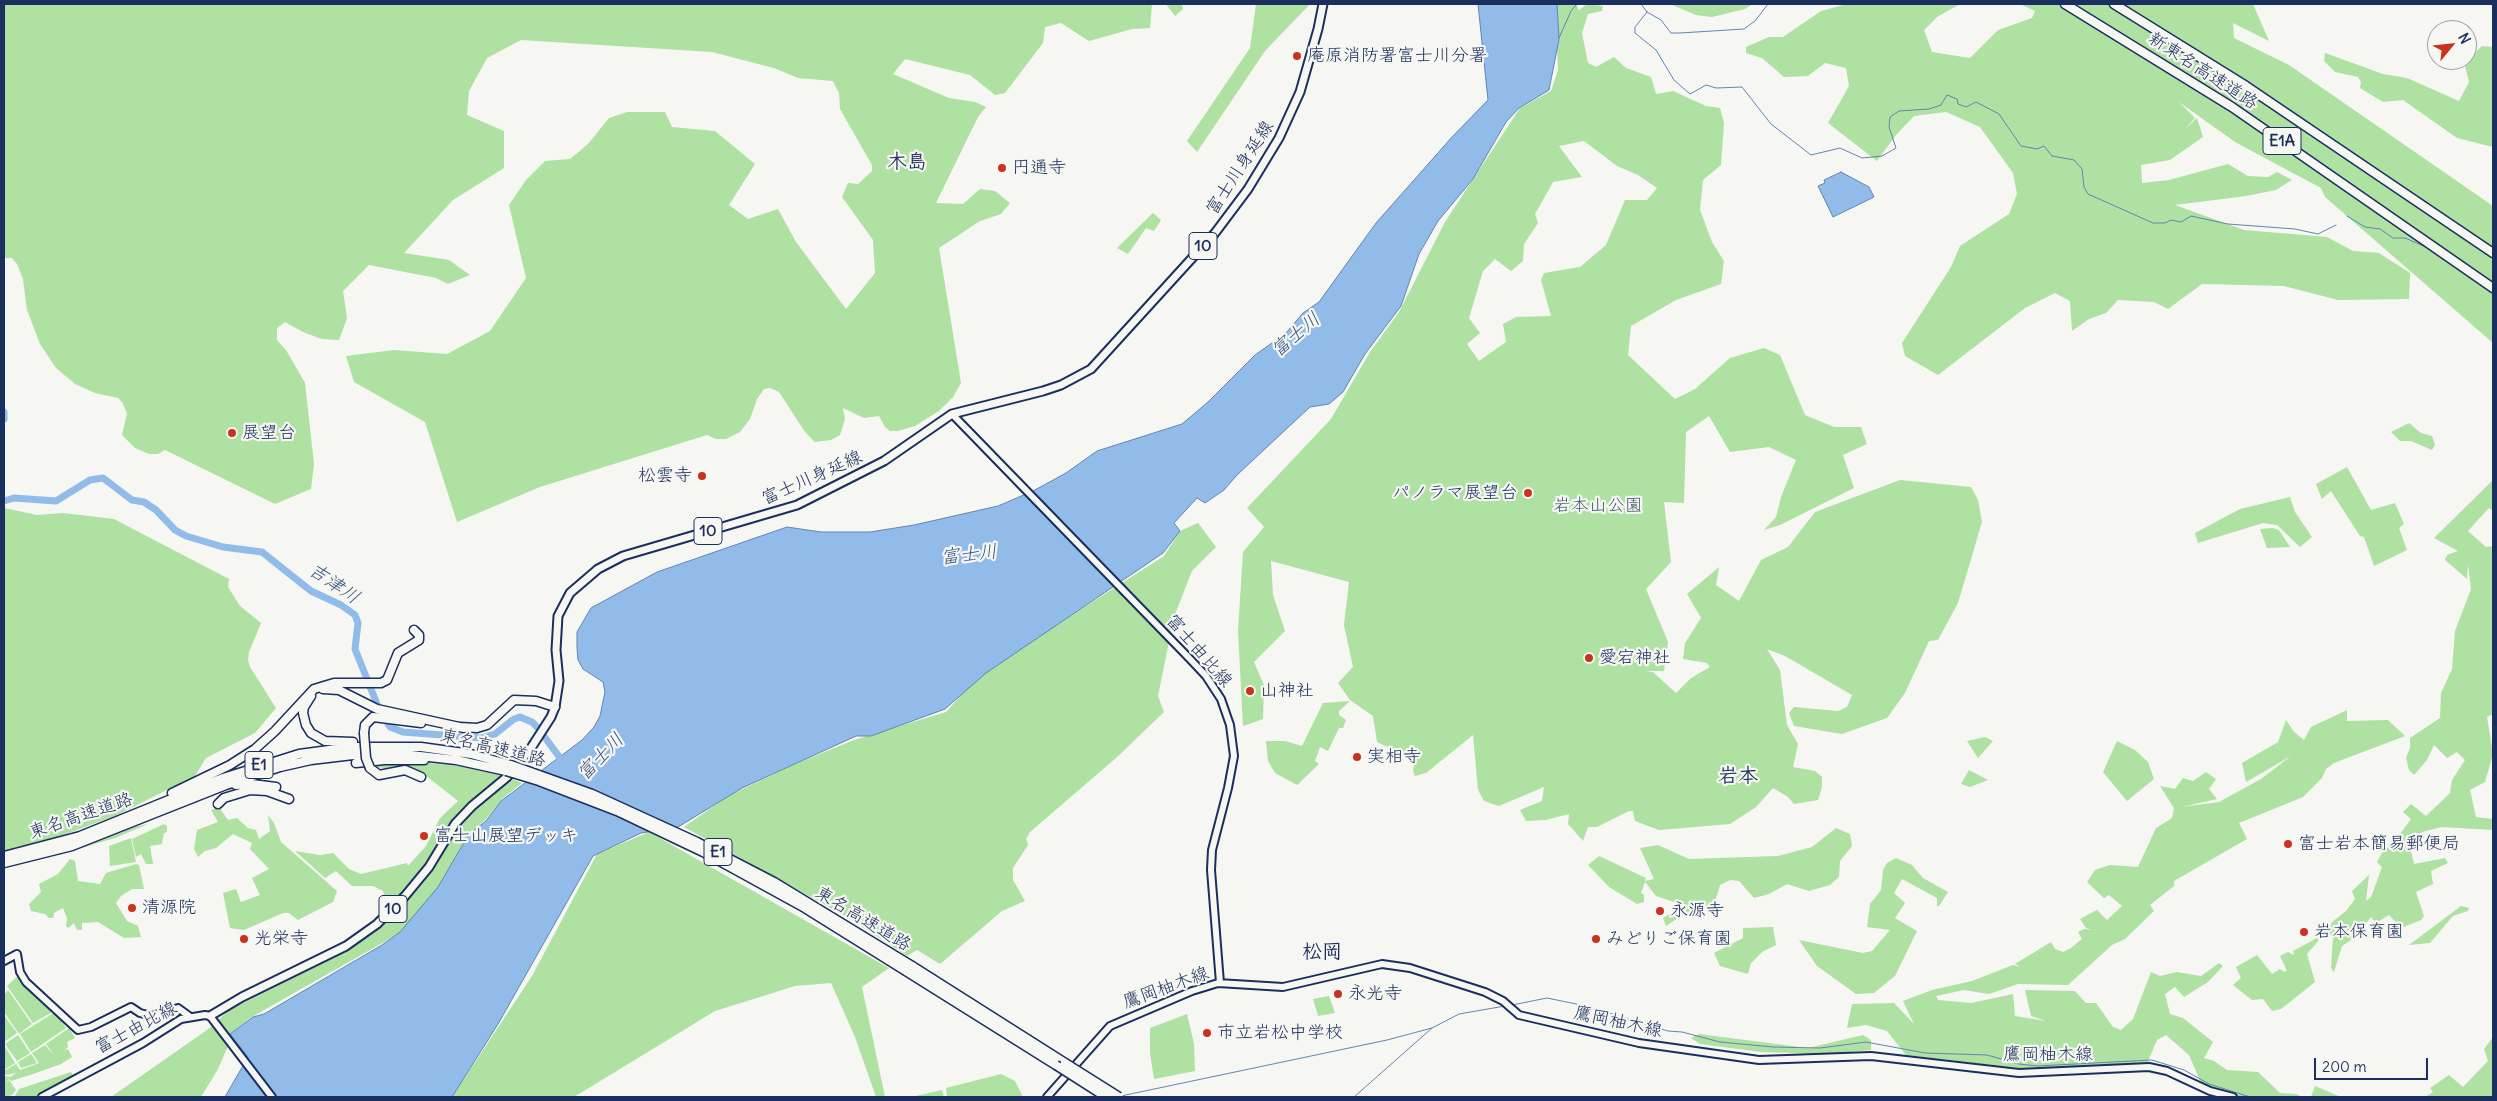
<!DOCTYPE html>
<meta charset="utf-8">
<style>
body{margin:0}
#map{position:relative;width:2497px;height:1101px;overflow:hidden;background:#f6f6f2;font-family:Delius,sans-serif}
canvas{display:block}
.frame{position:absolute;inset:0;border:5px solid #1b2f5e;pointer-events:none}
.north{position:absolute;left:2427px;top:20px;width:50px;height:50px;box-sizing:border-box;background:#f6f6f2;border:1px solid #9ea6b7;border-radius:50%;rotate:62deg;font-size:14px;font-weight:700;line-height:20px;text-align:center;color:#1b2f5e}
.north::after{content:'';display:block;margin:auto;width:18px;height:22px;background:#c8321e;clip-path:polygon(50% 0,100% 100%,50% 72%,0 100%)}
.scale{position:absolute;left:2314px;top:1058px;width:114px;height:22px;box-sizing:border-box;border:2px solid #1b2f5e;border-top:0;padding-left:6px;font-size:15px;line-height:18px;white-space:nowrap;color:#1b2f5e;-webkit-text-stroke:4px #f6f6f2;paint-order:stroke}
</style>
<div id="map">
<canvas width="2497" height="1101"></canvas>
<div class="frame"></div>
<div class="north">N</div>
<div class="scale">200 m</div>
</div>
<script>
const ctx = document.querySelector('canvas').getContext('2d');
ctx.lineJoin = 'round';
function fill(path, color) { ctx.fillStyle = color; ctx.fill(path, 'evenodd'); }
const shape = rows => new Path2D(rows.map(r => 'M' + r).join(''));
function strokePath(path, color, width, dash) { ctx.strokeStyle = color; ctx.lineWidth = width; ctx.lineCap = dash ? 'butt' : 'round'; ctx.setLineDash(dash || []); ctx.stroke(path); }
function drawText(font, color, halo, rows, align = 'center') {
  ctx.font = font + ' Delius,"Klee One",sans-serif'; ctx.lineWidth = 4.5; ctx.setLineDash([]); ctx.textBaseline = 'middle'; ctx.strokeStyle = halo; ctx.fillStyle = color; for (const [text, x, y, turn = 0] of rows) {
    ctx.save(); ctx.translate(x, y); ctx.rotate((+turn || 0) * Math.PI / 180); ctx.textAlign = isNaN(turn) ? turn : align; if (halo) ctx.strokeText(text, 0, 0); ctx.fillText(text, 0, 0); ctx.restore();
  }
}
const green = shape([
 [4,4,1152,4,1150,28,1132,29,1089,41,1061,23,1045,27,1043,43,1005,93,995,95,970,75,905,59,893,74,949,98,975,102,986,107,978,117,936,203,963,204,980,189,995,191,1010,203,1001,214,980,221,939,248,961,383,953,397,939,411,915,426,898,431,890,431,885,427,879,416,864,418,843,408,845,419,840,435,831,440,815,442,805,432,779,392,770,388,764,389,757,399,750,419,740,432,726,439,716,439,707,435,540,487,457,522,425,422,354,382,346,356,394,350,447,354,490,331,526,278,509,205,526,180,545,161,570,159,588,144,609,118,627,112,665,112,672,127,715,131,755,164,729,205,748,219,778,209,796,242,846,309,875,273,873,240,842,197,848,183,858,184,872,171,872,165,840,109,839,93,833,81,798,78,774,68,712,52,521,40,487,58,469,91,467,115,504,131,504,168,453,200,404,253,449,260,470,275,448,284,436,278,369,265,343,291,347,318,339,340,322,339,303,332,285,322,277,328,277,340,286,350,305,383,314,464,311,489,275,504,165,450,158,454,149,454,135,448,122,435,127,413,122,402,118,398,95,393,75,384,56,368,40,344,27,310,23,279,17,264,12,258,4,258],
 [1166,4,1182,4,1183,9,1175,16],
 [1256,4,1310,4,1265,51,1197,152,1187,141,1250,48],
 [1555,4,1576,4,1579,10,1587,4,1603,6,1602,11,1588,14,1582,33,1588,63,1596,67,1614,57,1626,68,1651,77,1656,94,1673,91,1706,106,1720,108,1724,123,1721,165,1703,180,1700,210,1712,242,1724,261,1721,284,1676,300,1631,326,1628,355,1675,399,1695,389,1730,358,1764,348,1780,355,1805,415,1834,427,1861,427,1867,444,1843,455,1854,488,1780,525,1764,530,1776,517,1781,497,1796,460,1769,447,1730,452,1709,416,1686,432,1684,503,1664,502,1671,562,1646,589,1668,642,1664,671,1645,671,1653,672,1676,693,1691,678,1710,667,1707,663,1683,659,1685,643,1701,618,1687,594,1719,567,1716,585,1739,601,1761,560,1788,547,1815,512,1900,480,1971,487,1978,500,1982,522,1958,603,1938,640,1929,641,1905,693,1887,718,1842,734,1794,726,1789,713,1794,707,1838,711,1847,707,1852,695,1785,656,1767,649,1780,670,1787,725,1798,744,1793,767,1815,771,1822,777,1822,787,1818,800,1794,804,1788,797,1773,788,1756,807,1730,824,1659,830,1635,821,1633,811,1629,811,1597,827,1588,827,1583,841,1568,824,1569,814,1545,820,1526,821,1520,810,1542,801,1544,787,1499,806,1484,801,1478,790,1473,735,1426,773,1415,776,1413,771,1415,760,1377,742,1373,716,1350,700,1338,683,1353,667,1344,625,1349,582,1271,561,1273,595,1285,631,1254,662,1264,685,1263,719,1243,726,1238,631,1243,552,1264,527,1247,508,1331,419,1370,352,1399,312,1445,222,1520,108,1551,91,1558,70],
 [1584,141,1617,166,1638,175,1657,188,1647,200,1625,200,1606,245,1580,267,1544,273,1541,280,1551,316,1516,317,1503,324,1506,342,1479,361,1467,344,1480,333,1469,318,1483,271,1495,259,1511,271,1523,261,1524,244,1538,223,1535,214,1553,182,1582,177,1559,146],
 [1670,4,1753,4,1745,9,1712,17,1696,15],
 [1847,4,1960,4,1937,17,1924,30,1932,52,1970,58,1998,30,2032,18,2035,11,2020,4,2253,4,2269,41,2233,23,2234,38,2289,65,2493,206,2493,343,2325,197,2321,188,2235,142,2179,102,2195,118,2184,130,2197,118,2203,137,2170,160,2141,165,2142,183,2169,180,2228,164,2248,176,2268,177,2277,172,2292,180,2276,190,2246,196,2175,205,2244,230,2327,237,2353,251,2379,253,2410,273,2409,299,2338,300,2284,286,2202,284,2168,309,2154,302,2118,300,2106,313,2089,319,2072,331,2070,301,2055,293,2025,308,1938,375,1905,356,1902,343,1951,267,1960,246,2009,214,2017,194,2013,173,1980,127,1946,112,1914,116,1896,135,1877,161,1828,123,1849,86,1846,68,1825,63,1808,76,1784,77,1762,58,1746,53,1746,47,1769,37,1783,37,1821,11],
 [2482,46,2493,47,2493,147,2457,138,2403,100,2383,102,2360,88,2361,82,2358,77,2335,72,2324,61,2325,53,2383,74,2407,78,2459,101,2469,82,2464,62],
 [1153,213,1161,220,1154,231,1146,228,1128,254,1117,248],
 [2409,423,2421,433,2432,436,2435,445,2432,450,2411,441,2400,441,2391,432],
 [2347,467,2371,510,2395,503,2404,524,2399,528,2407,550,2374,566,2364,537,2360,536,2331,491,2322,499,2316,484],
 [2493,480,2493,511,2489,508,2468,531,2486,547,2493,546,2493,604,2490,593,2493,605,2493,714,2487,717,2493,754,2485,782,2470,790,2476,817,2493,819,2493,830,2442,827,2422,832,2409,843,2414,864,2445,858,2448,863,2431,871,2433,884,2416,892,2424,916,2421,920,2401,928,2389,915,2376,923,2371,917,2352,940,2348,935,2351,940,2342,946,2334,972,2331,968,2333,938,2328,933,2332,922,2346,911,2355,899,2352,891,2369,875,2366,901,2371,897,2382,867,2377,862,2382,853,2395,841,2411,819,2403,812,2411,804,2426,816,2450,793,2452,780,2465,760,2457,752,2447,758,2434,745,2427,760,2414,775,2409,770,2406,758,2410,748,2410,738,2440,718,2441,693,2452,669,2455,631,2471,589,2468,564,2467,579,2445,560,2447,555,2458,551,2434,538],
 [2290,497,2295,512,2312,537,2300,547,2277,525,2263,523,2198,543,2195,533,2240,509],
 [4,508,37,515,63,513,114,519,229,579,228,587,240,606,261,623,249,652,248,660,250,667,276,708,255,733,206,758,195,776,115,816,44,842,4,852],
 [1198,523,1216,547,1192,571,1174,617,1158,696,1164,712,1116,758,1030,832,1026,839,1028,845,1013,868,1013,880,1025,901,1002,911,940,964,917,950,907,956,847,917,684,827,728,796,795,764,854,740,946,712,980,674,1164,556,1180,531],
 [2273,528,2279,530,2290,547,2267,548,2260,529],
 [1350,701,1339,711,1339,715,1346,720,1343,728,1339,728,1328,751,1320,747,1315,761,1319,764,1297,785,1275,773,1268,761,1266,741,1285,741,1302,746,1323,703],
 [2347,710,2347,721,2388,720,2405,736,2334,763,2326,769,2322,778,2303,797,2239,823,2247,839,2174,881,2174,886,2150,905,2154,911,2125,939,2112,945,2068,985,2018,984,1989,994,1964,990,1936,996,1938,1000,1971,1003,2013,994,2015,1016,2046,1021,2031,1016,2025,990,2075,991,2086,1003,2096,1003,2113,1027,2121,1030,2133,1019,2151,972,2160,976,2177,972,2201,976,2219,963,2223,966,2208,982,2184,997,2175,987,2165,994,2170,1014,2183,1018,2213,1042,2204,1058,2214,1061,2227,1070,2258,1072,2280,1093,2296,1094,2302,1097,2236,1097,2202,1085,2189,1055,2166,1035,2157,1040,2146,1066,2017,1068,1906,1055,1887,1031,1866,1025,1847,1028,1852,1004,1894,1003,1914,1024,1903,1001,1932,990,1972,981,2013,965,2021,967,2015,964,2051,942,2055,949,2063,952,2071,948,2082,939,2078,932,2084,929,2092,930,2086,928,2080,919,2097,910,2107,920,2122,906,2109,895,2104,898,2087,882,2095,870,2110,865,2138,867,2156,828,2172,818,2174,808,2160,786,2175,789,2183,778,2193,781,2206,772,2216,779,2209,789,2217,799,2182,807,2219,802,2261,779,2291,756,2246,782,2242,763,2278,742,2286,720,2294,732,2304,740,2311,727],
 [1985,737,1993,741,1978,758,1967,741],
 [2117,741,2135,750,2148,762,2154,779,2127,801,2103,772],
 [408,761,489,769,507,777,476,798,461,814,421,876,387,907,383,891,373,886,352,886,336,871,325,878,295,851,320,855,333,853,349,869,361,874,407,863,408,866,426,846,440,818,458,801,420,771,373,767,376,764],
 [1969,770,1988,780,1970,787,1961,784],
 [512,779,522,783,502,799,486,819,469,834,438,887,400,933,250,1018,230,1034,228,1046,218,1069,201,1097,111,1097,207,1030,229,1010,351,949,386,922,408,899,438,863,448,842,477,806],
 [219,807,228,820,237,818,248,828,256,830,259,839,270,831,268,815,274,823,281,842,337,891,333,902,298,920,289,913,283,913,244,930,230,928,223,893,236,889,241,902,260,895,252,878,269,869,250,849,252,843,233,834,216,848,205,851,198,857,194,849,197,830,218,822,211,810],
 [148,824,115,838,74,850,134,827],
 [164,824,167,826,167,832,164,833,162,844,150,846,153,864,146,864,141,854,136,857,132,839],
 [1836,828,1850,834,1852,846,1840,861,1839,877,1830,885,1809,891,1787,884,1769,894,1754,898,1739,881,1730,880,1720,885,1714,905,1678,918,1666,926,1663,918,1683,905,1656,896,1645,882,1641,893,1644,895,1644,902,1637,904,1609,887,1588,865,1599,856,1646,878,1645,881,1654,879,1640,848,1658,845,1689,859,1778,856,1812,847],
 [649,832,889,968,862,987,885,1097,876,1097,855,1037,831,983,795,986,715,1011,574,1097,452,1097,532,976,597,854],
 [131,838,136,862,110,866,109,846],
 [1896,858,1912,865,1923,878,1948,892,1939,906,1937,906,1937,898,1902,879,1894,893,1905,903,1895,918,1917,931,1895,976,1874,993,1856,994,1817,966,1799,940,1863,953,1872,951,1890,930,1867,927,1870,904,1881,890,1883,870,1887,863],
 [70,859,75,861,78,881,100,884,106,873,136,864,139,865,144,889,132,889,121,896,116,903,127,921,138,926,141,937,124,938,98,922,82,923,82,930,77,930,74,923,68,928,66,926,67,918,63,908,54,913,53,918,49,918,45,914,31,911,29,904,41,892,39,884,58,874],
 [2461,906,2469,908,2468,911,2453,916,2430,943,2409,945],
 [1773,927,1776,945,1762,952,1751,963,1748,974,1720,966,1714,953,1743,938,1743,928],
 [2317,938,2319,940,2307,954,2315,982,2281,1009,2272,1011,2263,999,2252,1000,2233,985,2241,978,2236,967,2257,955,2272,974,2280,969,2284,972,2287,971,2280,956,2288,952,2294,955,2293,951],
 [20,974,54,1011,33,1023,7,986],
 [8,990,32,1024,19,1034,4,1012,4,995],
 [1329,996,1335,1013,1318,1016,1313,999],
 [55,1012,66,1028,31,1052,20,1034],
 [1187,1014,1194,1044,1195,1071,1154,1079,1150,1053,1150,1028],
 [4,1015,17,1033,4,1042],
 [69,1028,75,1038,67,1042,68,1047,64,1051,68,1049,72,1057,61,1064,33,1074,11,1081,9,1079,5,1083,9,1080,16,1090,12,1095,4,1097,4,1074,5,1076,11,1077,16,1073,6,1075,4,1071,16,1064,20,1070,39,1063,32,1053,45,1045,55,1056,46,1044],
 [1699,1034,1808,1048,1863,1035,1871,1040,1871,1050,1828,1054,1761,1052,1700,1044,1691,1038],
 [18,1035,30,1053,17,1061,5,1044],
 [2493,1037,2493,1097,2425,1097,2433,1092,2430,1088,2449,1075,2463,1087,2488,1061,2484,1049],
 [4,1045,15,1063,4,1070],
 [31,1054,37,1063,21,1068,18,1062],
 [71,1072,75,1077,35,1097,10,1097,15,1096,19,1089],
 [1001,1074,1015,1081,1023,1097,947,1097,946,1088],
 [2315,1086,2341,1097,2311,1097],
 [942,1090,944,1097,911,1097]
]);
const water = shape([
 [1478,4,1557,4,1559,39,1549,90,1519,108,1506,122,1473,179,1438,221,1419,254,1401,306,1365,354,1343,392,1329,404,1310,407,1237,475,1224,490,1205,503,1197,498,1174,523,1180,531,1163,553,986,673,945,709,871,736,856,736,742,788,678,827,641,833,593,856,498,1024,452,1097,225,1097,248,1057,230,1034,253,1017,264,1014,382,945,400,932,438,887,469,834,486,821,501,801,582,740,594,727,600,716,605,692,603,682,583,669,578,660,577,648,577,632,591,608,657,572,787,527,821,532,870,532,914,525,998,506,1033,491,1066,473,1097,451,1182,424,1208,402,1255,355,1286,333,1303,313,1319,302,1376,223,1452,137,1488,100,1478,4],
 [1841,172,1869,187,1874,197,1833,217,1818,186,1825,183,1824,180,1841,172]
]);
const pier = shape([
 [1031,489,1122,583,1116,586,1024,492]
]);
const stream = shape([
 [1641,4,1647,12,1661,20,1671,33,1680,33,1744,29,1755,21,1768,4],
 [1647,12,1635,27,1635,33,1656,50,1674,80,1690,94,1706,85,1716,88,1742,87,1771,124,1811,155,1840,148,1862,158,1882,156,1896,148,1889,127,1890,117,1899,111,1929,109,1941,105,1947,95,1957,99,1958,104,1966,107,1976,102,1999,114,2021,146,2037,149,2044,146,2052,156,2074,160,2082,169,2084,187,2088,194,2153,223,2165,223,2171,220,2181,222,2191,216,2228,224,2295,229,2318,234,2336,225],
 [1559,38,1571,11,1577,4],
 [2347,216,2365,227,2380,229,2393,238,2405,238,2428,248,2469,276],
 [1512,1005,1547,998,1586,1006,1668,1031,1682,1032,1720,1042,1773,1047,1820,1048,1866,1042,1925,1053,1987,1055,2019,1064,2037,1066,2152,1060,2184,1070,2209,1084,2250,1097],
 [1121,1096,1387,1040,1432,1028],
 [1354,1097,1432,1028,1459,1014,1505,1006]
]);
const river = shape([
 [4,412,4,419],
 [4,501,14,498,56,501,90,480,103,478,132,500,144,502,156,510,175,530,186,536,223,547,262,552,311,591,341,605,355,615,358,623,355,649,379,709,390,727,403,732,481,738,495,734,514,719,520,717,532,722,538,728,563,762]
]);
const secondary = shape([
 [952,414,1190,659,1206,676,1221,699,1230,725,1234,756,1228,788,1212,850,1211,870,1220,983],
 [4,961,17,954,20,972,26,982,78,1030,91,1027,131,1007,140,1013,152,1016,178,1008,189,1016],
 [42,1097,143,1043,181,1019,205,1015,210,1016,272,1097],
 [1047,1097,1110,1026,1192,991,1218,983,1283,987,1382,964,1410,968,1485,992,1503,1001,1519,1015,1639,1043,1759,1060,1871,1056,2019,1073,2149,1067,2167,1071,2210,1091,2233,1097]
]);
const primary = shape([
 [210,1016,242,997,346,946,377,924,405,896,429,867,455,824,472,806,507,777,531,748,551,717,555,707,559,681,556,650,558,616,570,593,598,569,623,556,797,505,884,461,952,414,1043,391,1061,385,1091,369,1215,233,1248,189,1279,138,1300,92,1318,29,1323,4]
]);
const highway = shape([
 [2065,4,2232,107,2493,288],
 [2114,4,2246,86,2493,253],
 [323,689,339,690,377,709,464,728],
 [311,696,304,707,303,713,306,725,311,733,325,741,353,742],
 [460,727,477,728,487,725,514,700,536,701,555,707],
 [364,733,365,725,373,717,421,723],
 [356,763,384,760,424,760],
 [370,768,379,775,405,770,421,777],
 [236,785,252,784,276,787],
 [172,793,230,765,255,749,275,731,314,689,334,683,381,683,387,680,398,653,419,640,419,635,414,630],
 [218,804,224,798,250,790,267,791,289,799],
 [4,856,80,836,223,778,299,754,352,747,421,747,471,754,511,765],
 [4,863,72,846,226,785,280,767,311,760,353,755,402,754,456,760,506,771],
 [912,966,1065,1063],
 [906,971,1056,1065]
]);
const highwayBridge = shape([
 [364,733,366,758,370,768],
 [511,765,592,794,697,842,774,882,912,966],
 [506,771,539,781,617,811,703,852,805,908,906,971],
 [1065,1063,1119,1097],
 [1056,1065,1106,1097]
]);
const markers = [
 [1297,56,5,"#c8321e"],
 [1002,168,5,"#c8321e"],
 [232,433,5,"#c8321e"],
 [702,476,5,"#c8321e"],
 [1528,493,5,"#c8321e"],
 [1589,658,5,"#c8321e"],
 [1250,691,5,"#c8321e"],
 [1357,757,5,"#c8321e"],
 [424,836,5,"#c8321e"],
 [2288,844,5,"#c8321e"],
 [132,908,5,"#c8321e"],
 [1660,911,5,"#c8321e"],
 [2304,932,5,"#c8321e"],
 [244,939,5,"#c8321e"],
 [1596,939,5,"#c8321e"],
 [1338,994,5,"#c8321e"],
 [1207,1033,5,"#c8321e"]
];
const shields = [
 [2282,141,38],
 [1203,246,28],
 [708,531,28],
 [259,765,28],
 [718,852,28],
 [393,909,28]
];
const shieldNames = [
 ["E1A",2282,141],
 ["10",1203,246],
 ["10",708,531],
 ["E1",259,765],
 ["E1",718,852],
 ["10",393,909]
];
const poiNames = [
 ["庵原消防署富士川分署",1307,56],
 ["円通寺",1012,168],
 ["展望台",242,433],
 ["松雲寺",692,476,"right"],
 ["パノラマ展望台",1518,493,"right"],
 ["愛宕神社",1599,658],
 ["山神社",1260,691],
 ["実相寺",1367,757],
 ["富士山展望デッキ",434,836],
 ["富士岩本簡易郵便局",2298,844],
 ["清源院",142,908],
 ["永源寺",1670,911],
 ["岩本保育園",2314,932],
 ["光栄寺",254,939],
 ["みどりご保育園",1606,939],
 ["永光寺",1348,994],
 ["市立岩松中学校",1217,1033]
];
const streetNames = [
 ["新東名高速道路",2203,71,33],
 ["富士川身延線",1240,168,-57],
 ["富士川身延線",812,478,-24],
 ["富士由比線",1199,651,49],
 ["東名高速道路",493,748,14],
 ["東名高速道路",81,816,-19],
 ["東名高速道路",863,919,31],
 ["鷹岡柚木線",1166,988,-20],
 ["鷹岡柚木線",1618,1022,12],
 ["富士由比線",136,1028,-28],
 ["鷹岡柚木線",2048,1055]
];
const parkNames = [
 ["岩本山公園",1598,506]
];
const waterNames = [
 ["富士川",1296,335,-40],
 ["富士川",969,555,-7],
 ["吉津川",334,584,34],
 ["富士川",601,757,-46]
];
const quarterNames = [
 ["木島",907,162],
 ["岩本",1738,776],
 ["松岡",1322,952]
];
fill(green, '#aee1a2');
fill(water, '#91bcea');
strokePath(water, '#6284b2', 1);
fill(pier, '#f6f6f2');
strokePath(stream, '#6284b2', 1);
strokePath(river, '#91bcea', 7);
strokePath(secondary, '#1b2f5e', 10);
strokePath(primary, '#1b2f5e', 11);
strokePath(highway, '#1b2f5e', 11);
strokePath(secondary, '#f6f6f2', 6);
strokePath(primary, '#f6f6f2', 7);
strokePath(highway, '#f6f6f2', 8);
strokePath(highwayBridge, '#1b2f5e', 11, []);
strokePath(highwayBridge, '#f6f6f2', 8);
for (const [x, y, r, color] of markers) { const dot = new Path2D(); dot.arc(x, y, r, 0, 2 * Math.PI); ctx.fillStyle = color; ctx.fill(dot); strokePath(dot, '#f6f6f2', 2); }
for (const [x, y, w] of shields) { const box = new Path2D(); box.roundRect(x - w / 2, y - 13.5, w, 27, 4); ctx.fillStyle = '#f6f6f2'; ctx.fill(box); strokePath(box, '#1b2f5e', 1); }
drawText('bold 16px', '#1b2f5e', null, shieldNames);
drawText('18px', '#1b2f5e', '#f6f6f2', poiNames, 'left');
drawText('18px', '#1b2f5e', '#f6f6f2', streetNames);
drawText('18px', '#405c6f', '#f6f6f2', parkNames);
drawText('italic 19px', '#385281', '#f6f6f2', waterNames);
drawText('bold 20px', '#1b2f5e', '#f6f6f2', quarterNames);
</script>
